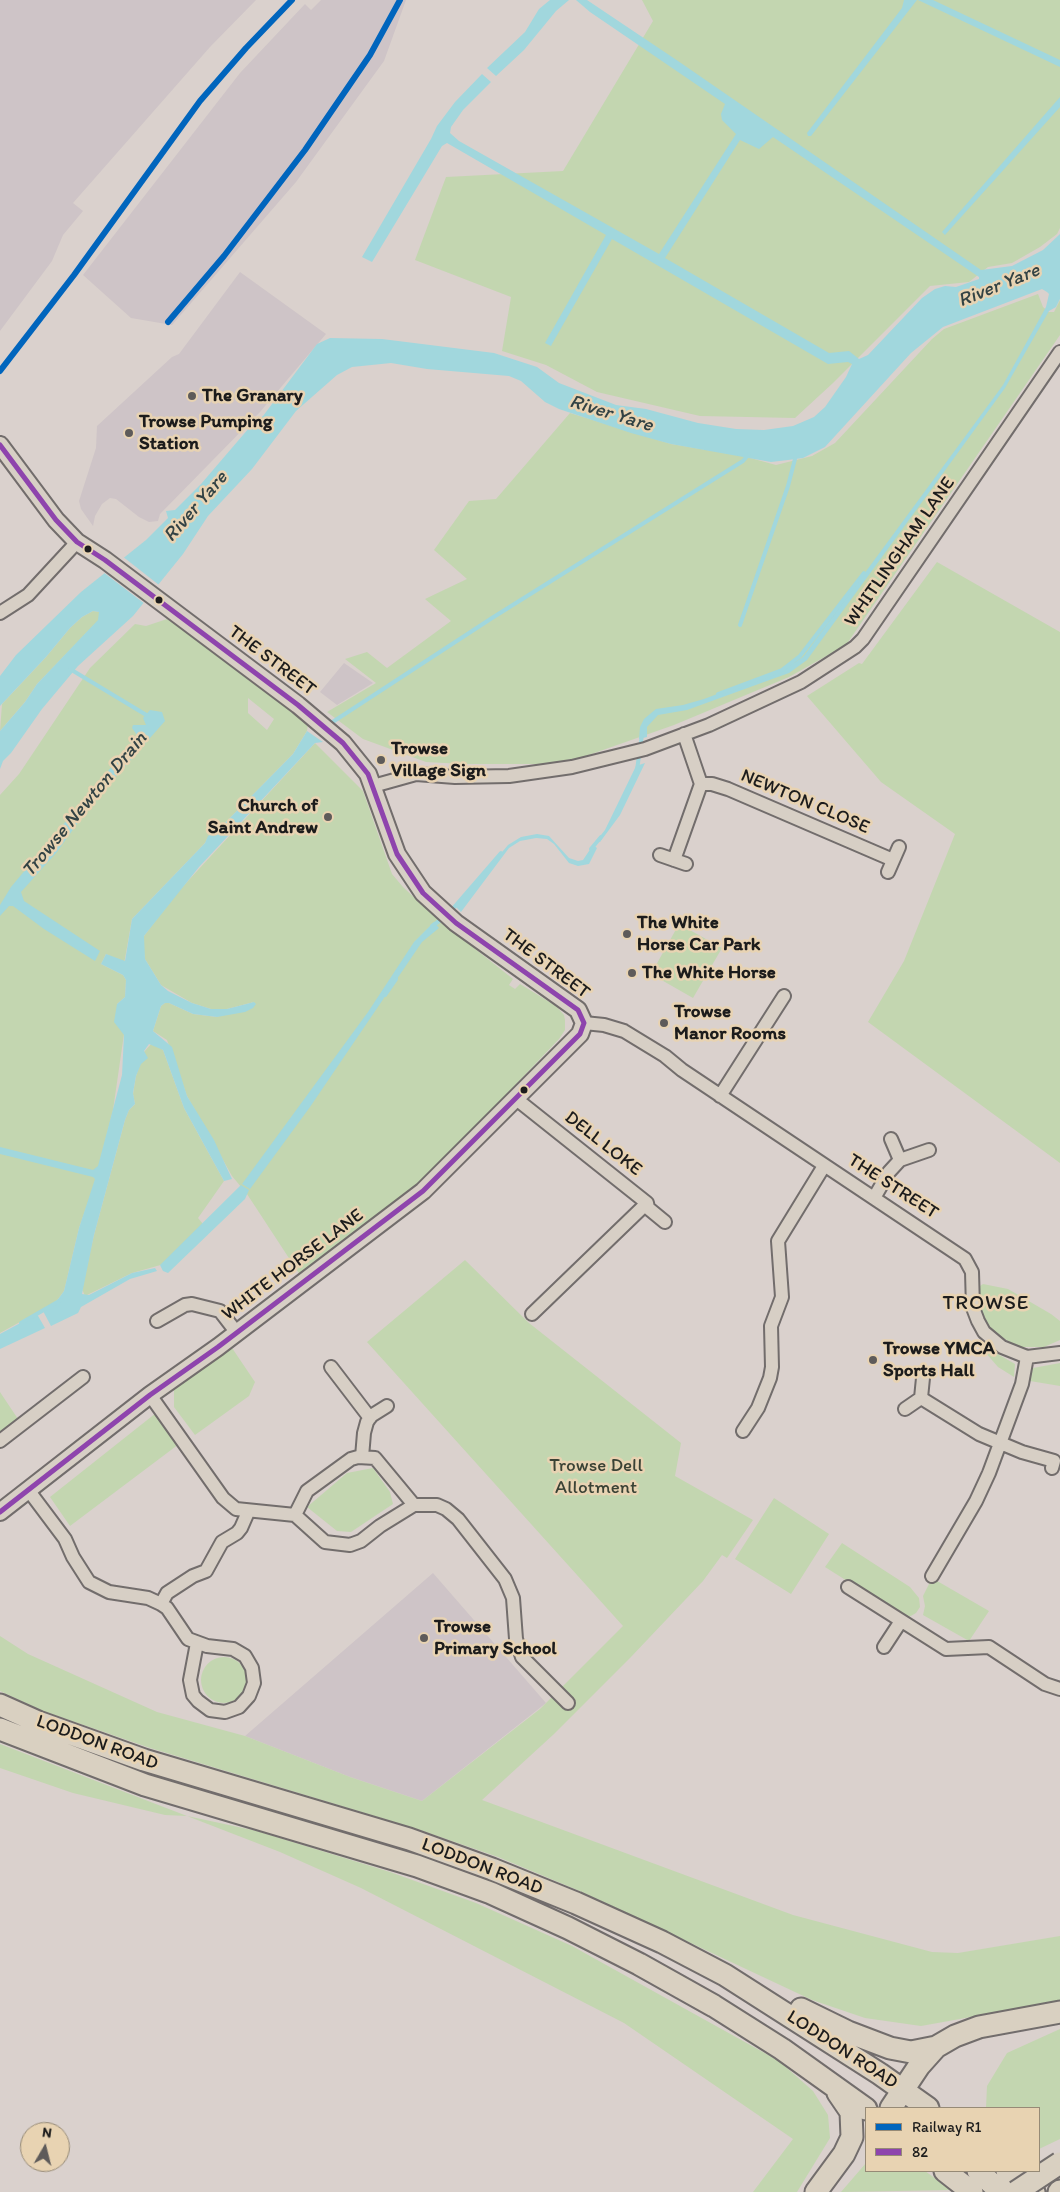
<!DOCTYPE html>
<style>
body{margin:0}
#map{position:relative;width:1060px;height:2192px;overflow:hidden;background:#dad1cd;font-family:Itim,sans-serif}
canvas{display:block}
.legend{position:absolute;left:865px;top:2107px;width:175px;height:65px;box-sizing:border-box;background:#e8d3b2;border:1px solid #968a76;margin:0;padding:6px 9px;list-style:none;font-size:15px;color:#1c1c1c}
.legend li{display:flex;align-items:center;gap:10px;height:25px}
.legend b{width:25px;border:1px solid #968a76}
.north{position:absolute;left:20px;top:2122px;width:50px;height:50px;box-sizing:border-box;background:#e8d3b2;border:1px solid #968a76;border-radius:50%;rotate:8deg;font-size:14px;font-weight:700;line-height:20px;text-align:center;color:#1c1c1c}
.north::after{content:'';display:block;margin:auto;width:18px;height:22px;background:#5e5b5a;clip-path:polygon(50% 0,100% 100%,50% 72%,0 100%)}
</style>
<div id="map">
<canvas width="1060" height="2192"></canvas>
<ul class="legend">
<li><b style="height:6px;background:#0065bd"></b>Railway R1</li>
<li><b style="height:6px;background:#8e44ad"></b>82</li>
</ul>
<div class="north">N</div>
</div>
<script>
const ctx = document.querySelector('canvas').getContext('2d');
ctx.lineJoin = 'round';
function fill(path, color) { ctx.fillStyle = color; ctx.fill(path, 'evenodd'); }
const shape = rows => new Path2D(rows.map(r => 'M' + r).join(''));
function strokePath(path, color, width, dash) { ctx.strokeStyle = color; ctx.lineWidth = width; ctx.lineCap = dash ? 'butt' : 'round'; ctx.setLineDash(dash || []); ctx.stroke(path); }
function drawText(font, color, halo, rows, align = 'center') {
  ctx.font = font + ' Itim,sans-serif'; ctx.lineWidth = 5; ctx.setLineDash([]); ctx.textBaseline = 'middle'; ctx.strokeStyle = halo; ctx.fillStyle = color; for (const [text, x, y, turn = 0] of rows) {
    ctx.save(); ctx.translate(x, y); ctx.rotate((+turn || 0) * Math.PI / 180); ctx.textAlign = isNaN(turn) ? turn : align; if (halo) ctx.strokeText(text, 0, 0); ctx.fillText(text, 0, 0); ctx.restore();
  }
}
const built = shape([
 [0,0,256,0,210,47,73,203,83,211,63,235,52,261,0,331],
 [321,0,406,0,384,61,296,182,172,325,131,318,83,275,240,73,305,4,311,10],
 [240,272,326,334,260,412,160,514,158,521,149,522,139,517,116,499,110,498,102,504,95,516,93,526,81,509,79,501,96,448,97,426,172,357,179,354],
 [344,663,373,683,337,705,320,692],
 [433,1573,546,1703,422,1801,350,1777,245,1736]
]);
const green = shape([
 [642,0,1060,0,1060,228,1057,234,1040,247,1012,263,988,267,969,282,930,286,833,383,795,418,700,416,597,392,546,365,502,351,511,297,415,260,446,177,563,171,653,21],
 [1038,294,1043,307,1049,312,1054,312,1060,300,1060,335,846,645,789,677,674,725,583,757,546,764,463,764,426,762,363,739,327,712,376,683,345,659,367,652,387,668,451,621,425,599,467,579,434,550,469,501,496,499,570,413,671,444,743,456,776,465,812,456,835,443,932,339,944,329],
 [937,562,1060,632,1060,1163,868,1022,904,961,955,834,881,782,807,696,859,663,862,664],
 [93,611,99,612,99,620,37,684,25,702,0,731,2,704,46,657,70,628,82,617],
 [167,619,236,666,308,724,307,731,293,754,218,830,209,836,205,843,132,919,124,964,106,954,101,964,123,975,126,980,125,997,117,1004,124,1034,113,1110,94,1185,79,1228,64,1291,56,1302,0,1333,0,795,19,774,90,668,135,624,146,626],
 [248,698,274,719,267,730,248,713],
 [315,743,363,791,392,874,403,887,435,917,513,979,509,985,515,989,520,984,556,1006,564,1015,565,1020,565,1030,559,1039,419,1186,300,1275,247,1194,232,1176,187,1096,167,1040,153,1031,161,1006,165,1003,169,1003,193,1014,217,1017,254,1002,227,1009,211,1009,192,1003,161,985,145,959,143,946,144,936,175,895],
 [679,924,722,948,693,998,651,974],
 [152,1043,163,1050,184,1108,224,1181,198,1218,203,1224,164,1264,132,1273,85,1296,82,1289,94,1235,125,1120,129,1110,135,1104,133,1094,136,1076,144,1052],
 [465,1260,529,1323,681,1443,675,1476,753,1520,727,1558,722,1555,703,1581,630,1658,554,1734,482,1800,793,1915,932,1952,958,1953,1060,1936,1060,2001,921,2026,865,2018,812,2000,582,1892,498,1857,414,1828,150,1748,43,1711,0,1691,0,1636,28,1654,157,1712,245,1736,350,1777,422,1801,540,1709,623,1626,367,1342],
 [983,1284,1008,1289,1051,1314,1060,1321,1060,1340,1044,1347,1018,1347,990,1330,982,1316,979,1300,980,1286],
 [230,1345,255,1382,249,1396,195,1435,174,1407,174,1388],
 [989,1349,1015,1364,1014,1377,998,1367,985,1352],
 [1060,1363,1060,1386,1030,1381,1033,1368],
 [0,1392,20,1422,0,1437],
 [156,1413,179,1444,70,1526,50,1497],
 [373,1468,390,1492,393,1504,351,1532,337,1531,307,1507,347,1473],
 [774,1498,829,1534,791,1594,735,1559],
 [842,1543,910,1587,919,1598,920,1607,916,1613,909,1617,904,1617,825,1567],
 [932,1578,989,1611,969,1641,923,1615,925,1606,923,1596],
 '201 1680a23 23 0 1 1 46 0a23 23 0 1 1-46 0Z',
 [0,1744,187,1816,257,1831,390,1872,476,1903,572,1946,779,2061,813,2091,828,2115,830,2138,797,2192,753,2192,793,2139,624,2023,361,1888,280,1852,187,1816,165,1815,73,1793,0,1768],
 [1060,2029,1060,2139,1039,2149,1039,2108,986,2108,987,2086,1007,2053],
 [866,2163,866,2171,925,2171,951,2190,841,2192]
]);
const water = shape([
 [550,0,569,0,556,11,524,50,496,76,487,68,525,32,539,9],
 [576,0,587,0,678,61,981,270,1012,266,1043,250,1060,234,1060,299,1056,307,1049,311,1005,388,807,660,789,673,764,682,687,710,658,715,647,727,647,737,639,739,640,727,644,719,656,709,683,705,704,699,786,668,803,657,1003,385,1046,307,1049,294,1047,292,1042,289,943,327,911,353,825,447,803,458,788,460,771,462,671,444,631,433,559,409,545,402,521,381,509,376,427,369,391,363,352,367,337,375,296,411,252,469,208,516,183,554,133,616,78,666,42,709,11,753,3,761,0,769,0,731,25,702,37,684,98,620,99,612,93,611,82,617,70,628,46,657,0,706,0,676,16,655,81,592,146,540,168,518,166,511,175,510,201,484,249,428,263,416,317,344,330,338,382,339,494,353,537,367,559,383,616,405,646,409,698,423,736,429,764,430,793,426,814,417,825,407,846,377,852,364,848,362,828,364,612,239,552,344,551,346,545,343,606,235,447,143,442,146,372,262,362,257,431,139,437,126,455,102,482,74,491,82,463,110,451,127,450,133,459,141,659,254,736,134,722,120,721,114,725,104,590,12],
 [773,137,979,277,979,279,956,287,945,286,935,289,922,298,868,355,859,359,849,351,829,353,665,258,740,140,759,149],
 [904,0,917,0,811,136,808,136,807,133,902,8],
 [918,0,933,0,1060,60,1060,67],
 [1060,97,1060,107,945,235,942,232],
 [150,710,162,712,165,721,89,807,57,852,21,892,24,901,100,951,95,961,44,929,13,906,9,906,0,916,0,905,11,887,134,740,137,735,132,728,133,725,146,725,143,718],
 [307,731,323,742,315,743,199,867,144,936,145,959,161,985,168,991,192,1003,211,1009,227,1009,254,1002,256,1004,253,1008,245,1012,217,1017,193,1014,169,1003,165,1003,161,1006,153,1031,172,1047,187,1096,214,1140,232,1179,224,1181,184,1108,163,1050,149,1044,144,1051,148,1058,141,1064,136,1076,133,1093,135,1104,129,1110,125,1120,94,1235,82,1294,89,1295,132,1273,155,1268,157,1271,130,1279,81,1307,78,1313,51,1326,43,1311,56,1302,64,1291,79,1228,95,1179,93,1177,0,1154,0,1147,93,1170,98,1166,122,1075,124,1035,114,1022,117,1004,125,997,126,980,123,975,101,964,106,954,125,961,132,919,205,843,208,836,218,830,293,754],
 [645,763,620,815,600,842,597,840,605,830,636,766],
 [537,834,549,836,569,858,578,861,583,860,593,845,597,848,589,864,578,866,569,863,554,844,547,839,536,838,520,841,509,848,461,912,454,905,465,896,508,845,521,837],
 [434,922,439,928,422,942,310,1107,250,1189,242,1184,368,1012,414,942],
 [241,1185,249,1190,245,1199,168,1273,163,1271,160,1265],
 [37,1314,45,1328,0,1349,0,1334]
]);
const pier = shape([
 [122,556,159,585,145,604,103,572]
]);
const stream = shape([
 [740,625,788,486,795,459],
 [70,669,148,716],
 [718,694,782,670,800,656,864,573],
 [328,725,492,618,743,461,749,454],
 [637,770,642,735],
 [591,849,601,837],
 [450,912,501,853],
 [432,926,445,917],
 [385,995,396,979],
 [21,1323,61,1300]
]);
const minor = shape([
 [0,613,28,595,77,542],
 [701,784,712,784,728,789,893,860],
 [373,786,416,774,455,777,509,776,572,767,645,749,709,725,801,682,855,647,863,639,1060,352],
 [660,855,686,864],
 [674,860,701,784,684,734],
 [888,872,899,847],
 [584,1023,604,1025,624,1031,665,1056,682,1070,965,1259,972,1272,973,1308,978,1321,984,1332,1002,1347,1027,1357,1060,1353],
 [720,1096,784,996],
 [515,1098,647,1203,648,1208,665,1222],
 [891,1139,900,1160],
 [874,1198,889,1172,900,1160,929,1150],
 [532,1314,647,1203],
 [157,1321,185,1305,192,1304,220,1311,237,1333],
 [331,1367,370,1418],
 [923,1378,921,1398,979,1434,1022,1452,1054,1461,1052,1468],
 [150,1395,223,1498,236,1509,295,1515,325,1542,350,1545,361,1541,380,1526,414,1505,437,1505,446,1509,458,1519,505,1579,513,1598,516,1639,522,1657,568,1703],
 [905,1409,921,1398],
 [743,1431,758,1408,770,1378,772,1367,771,1326,782,1297,778,1241,824,1166],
 [0,1441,83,1377],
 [362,1457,364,1433,367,1422,371,1416,387,1406],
 [29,1491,65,1539,73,1557,89,1582,109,1592,148,1598,161,1604,167,1608,188,1639,207,1646,233,1649,245,1656,252,1668,254,1683,249,1696,239,1707,225,1712,210,1710,198,1701,193,1695,190,1680,197,1643],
 [295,1515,307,1491,351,1459,358,1457,375,1458,414,1505],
 [932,1576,976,1501,989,1473,1022,1384,1027,1357],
 [848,1587,946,1649,989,1647,1045,1684,1060,1689],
 [161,1604,167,1593,193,1576,206,1571,222,1542,237,1533,241,1528,248,1512],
 [884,1647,901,1621]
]);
const tertiary = shape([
 [0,445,56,520,77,542,105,560,298,705,343,743,368,774,397,854,423,893,456,923,578,1010,584,1023,580,1034,423,1191,218,1347,150,1395,0,1512]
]);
const trunk = shape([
 [0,1705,38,1722,144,1760,409,1839,492,1869,576,1903,662,1942,725,1975,880,2074,928,2108],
 [0,1729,145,1785,417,1866,491,1893,568,1928,639,1964,714,2006,782,2049,866,2109],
 [801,2009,848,2032,890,2048,911,2052,936,2047],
 [891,2108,919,2066,936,2047,955,2036,979,2027,1060,2012],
 [945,2171,972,2192],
 [978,2171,1001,2192],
 [1007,2171,1034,2192],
 [816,2192,844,2154,852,2137,851,2112,838,2093],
 [1059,2192,1060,2191]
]);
const rail = shape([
 [168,322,224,256,305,150,370,55,400,0],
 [0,371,74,275,200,101,246,48,292,0]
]);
const trunkBridge = shape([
 [1016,2192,1060,2163]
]);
const bus1 = shape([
 [0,445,56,520,77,542,105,560,298,705,343,743,368,774,397,854,423,893,456,923,578,1010,584,1023,580,1034,423,1191,218,1347,150,1395,0,1512]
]);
const rail1 = shape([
 [168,322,224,256,305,150,370,55,400,0],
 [0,371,74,275,200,101,246,48,292,0]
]);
const markers = [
 [192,396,5,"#5e5b5a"],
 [129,433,5,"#5e5b5a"],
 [88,549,4.5,"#1c1c1c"],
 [159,600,4.5,"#1c1c1c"],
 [381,760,5,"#5e5b5a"],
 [328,817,5,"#5e5b5a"],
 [627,934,5,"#5e5b5a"],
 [632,973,5,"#5e5b5a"],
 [664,1023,5,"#5e5b5a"],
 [524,1090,4.5,"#1c1c1c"],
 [873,1360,5,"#5e5b5a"],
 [424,1638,5,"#5e5b5a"]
];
const poiNames = [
 ["The Granary",202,396],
 ["Trowse Pumping",139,422],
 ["Station",139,444],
 ["Trowse",391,749],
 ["Village Sign",391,771],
 ["Church of",318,806,"right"],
 ["Saint Andrew",318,828,"right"],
 ["The White",637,923],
 ["Horse Car Park",637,945],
 ["The White Horse",642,973],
 ["Trowse",674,1012],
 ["Manor Rooms",674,1034],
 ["Trowse YMCA",883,1349],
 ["Sports Hall",883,1371],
 ["Trowse",434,1627],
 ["Primary School",434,1649]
];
const streetNames = [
 ["WHITLINGHAM LANE",900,552,-55],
 ["THE STREET",272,661,37],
 ["NEWTON CLOSE",805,802,23],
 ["THE STREET",546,964,37],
 ["DELL LOKE",603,1144,38],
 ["THE STREET",893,1187,33],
 ["WHITE HORSE LANE",293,1265,-37],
 ["LODDON ROAD",97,1743,20],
 ["LODDON ROAD",482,1867,21],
 ["LODDON ROAD",842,2050,33]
];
const parkNames = [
 ["Trowse Dell",596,1466],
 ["Allotment",596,1488]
];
const waterNames = [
 ["River Yare",999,286,-22],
 ["River Yare",611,414,17],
 ["River Yare",196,507,-49],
 ["Trowse Newton Drain",85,805,-50]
];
const quarterNames = [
 ["TROWSE",986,1304]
];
fill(built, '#cec4c7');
fill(green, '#c3d6b0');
fill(water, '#a1d7dd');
fill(pier, '#dad1cd');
strokePath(stream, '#a1d7dd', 4);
strokePath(minor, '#726d6c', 16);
strokePath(tertiary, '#726d6c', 20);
strokePath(trunk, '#726d6c', 25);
strokePath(minor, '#d7cfc5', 12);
strokePath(tertiary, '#d7cfc5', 16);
strokePath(trunk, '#d9d0c1', 21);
strokePath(rail, '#a29b96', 4);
strokePath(trunkBridge, '#726d6c', 25, []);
strokePath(trunkBridge, '#d9d0c1', 21);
strokePath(bus1, '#8e44ad', 5);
strokePath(rail1, '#0065bd', 6);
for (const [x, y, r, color] of markers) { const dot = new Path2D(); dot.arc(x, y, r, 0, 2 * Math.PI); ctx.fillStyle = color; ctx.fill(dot); strokePath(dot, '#e8d3b2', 2); }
drawText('bold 19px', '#1c1c1c', '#e8d3b2', poiNames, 'left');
drawText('19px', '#1c1c1c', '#e8d3b2', streetNames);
drawText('19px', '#3a4235', '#e8d3b2', parkNames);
drawText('italic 20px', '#324244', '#e8d3b2', waterNames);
ctx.letterSpacing = '1px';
drawText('21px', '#1c1c1c', '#e8d3b2', quarterNames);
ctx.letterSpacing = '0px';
</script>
